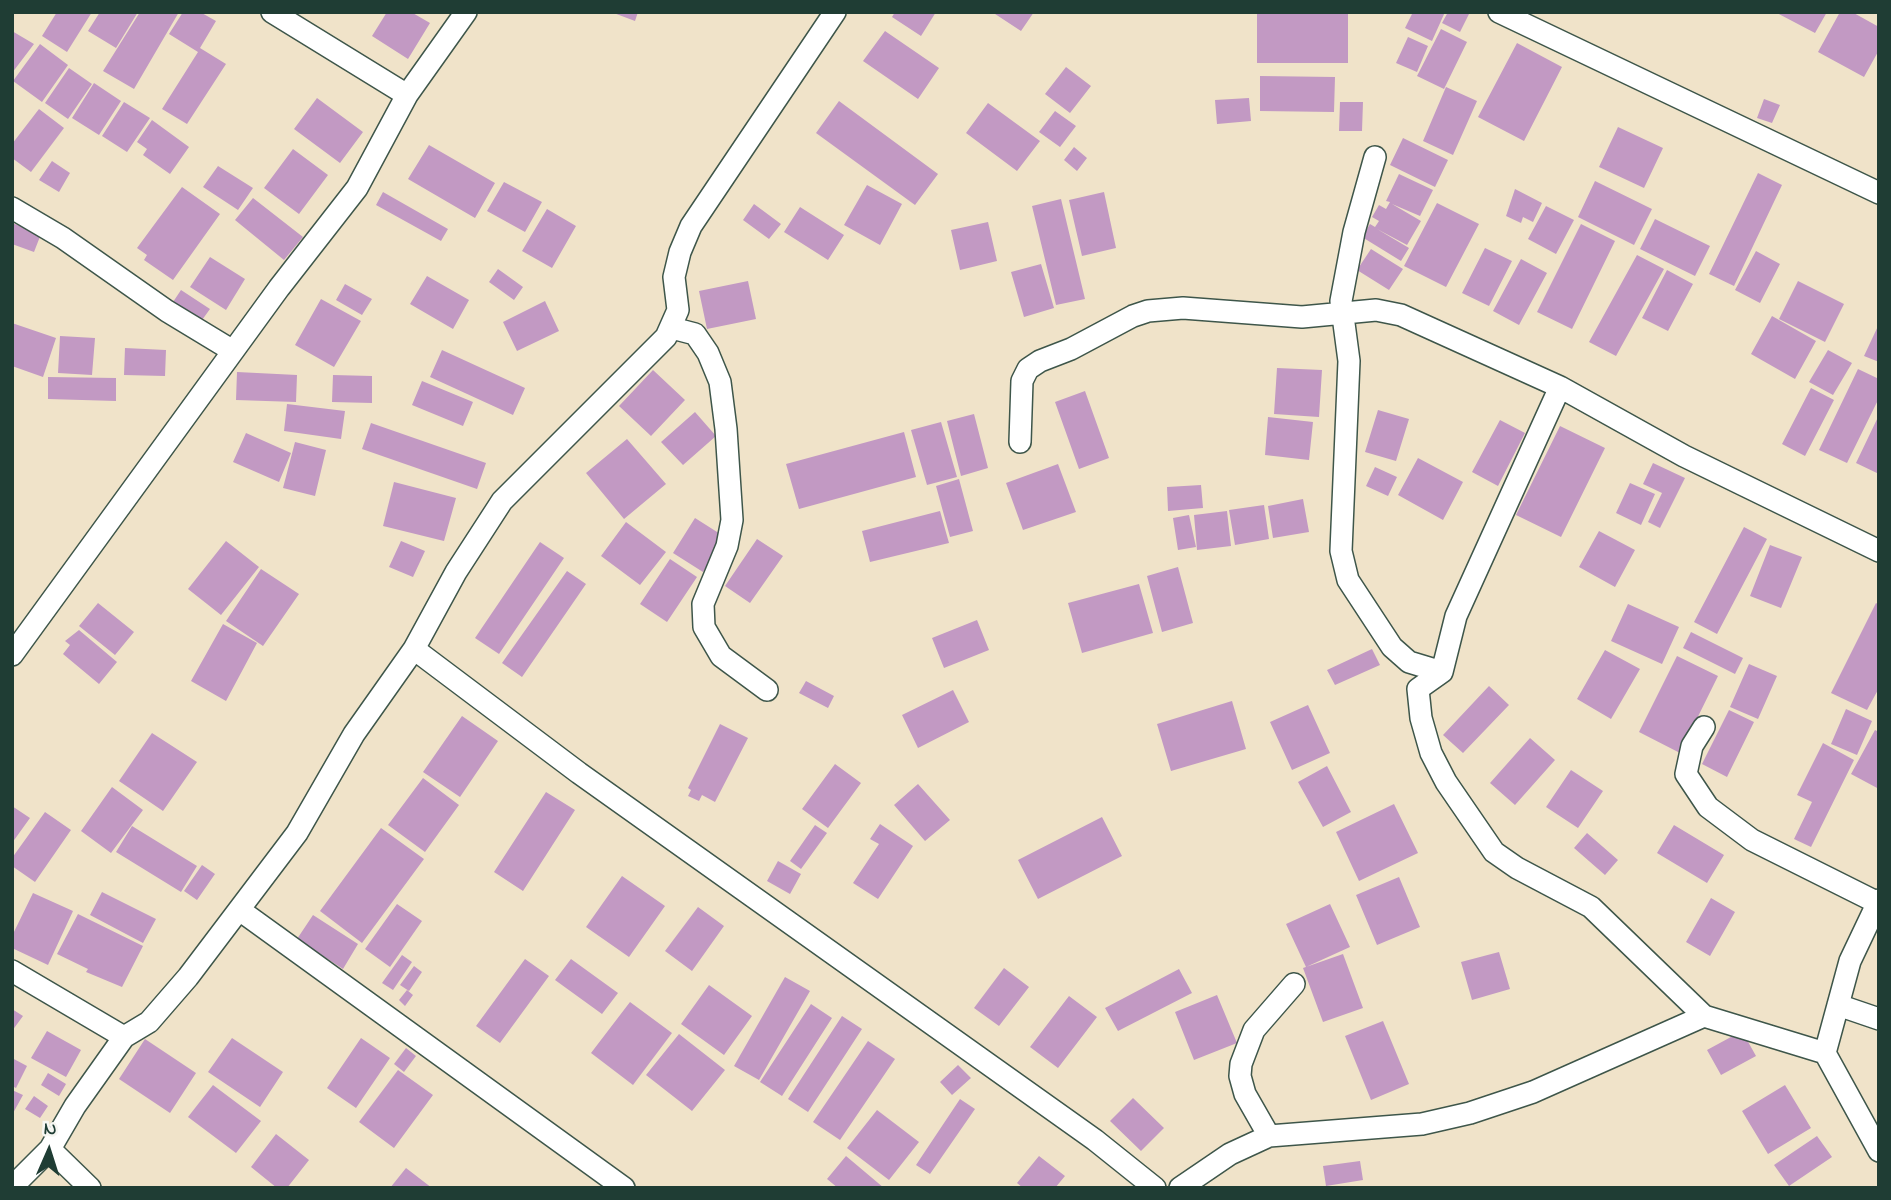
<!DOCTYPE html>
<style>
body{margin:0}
#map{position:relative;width:1891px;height:1200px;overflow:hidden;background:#f0e3c9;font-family:"Indie Flower",sans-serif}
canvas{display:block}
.frame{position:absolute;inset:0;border:14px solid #1f3d34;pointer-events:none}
.north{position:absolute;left:14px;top:1116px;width:70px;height:70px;-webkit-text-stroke:5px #f6f6f2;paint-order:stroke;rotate:3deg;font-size:19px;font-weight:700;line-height:28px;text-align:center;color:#1f3d34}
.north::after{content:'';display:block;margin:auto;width:24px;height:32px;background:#1f3d34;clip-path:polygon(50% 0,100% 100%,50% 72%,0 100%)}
</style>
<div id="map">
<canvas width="1891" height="1200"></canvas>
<div class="frame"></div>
<div class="north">N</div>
</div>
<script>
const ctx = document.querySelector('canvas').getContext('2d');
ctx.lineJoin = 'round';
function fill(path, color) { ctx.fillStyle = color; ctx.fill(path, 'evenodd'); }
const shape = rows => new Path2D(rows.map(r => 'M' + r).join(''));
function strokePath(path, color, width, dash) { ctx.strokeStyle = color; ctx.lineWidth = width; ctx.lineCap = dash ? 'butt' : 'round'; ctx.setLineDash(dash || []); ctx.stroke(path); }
const building = shape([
 [57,12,92,12,67,52,42,36],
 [100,12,138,12,116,48,88,31],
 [140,12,179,12,134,89,103,71],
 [183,12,200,12,216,21,200,48,226,64,187,124,162,109,198,52,169,34],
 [387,12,411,12,430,23,408,59,372,36],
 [611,12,638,12,635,21],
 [895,12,936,12,921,36,892,17],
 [992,12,1034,12,1021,31],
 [1257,12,1348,12,1348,63,1257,63],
 [1413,12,1445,12,1432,41,1405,28],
 [1448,12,1470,12,1460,32,1442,23],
 [1775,12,1827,12,1815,33],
 [1840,12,1852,12,1879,27,1879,50,1864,77,1818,52],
 [1441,29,1467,42,1444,89,1417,76],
 [12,31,34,44,12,73],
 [885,31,939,68,918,99,863,61],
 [1408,37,1428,46,1417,72,1396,63],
 [1517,43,1562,67,1524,141,1478,117],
 [40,44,68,65,42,102,13,81],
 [1066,67,1091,86,1070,113,1045,94],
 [69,68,92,84,68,119,45,103],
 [1260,76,1335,77,1334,112,1260,111],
 [94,83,121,101,99,135,72,118],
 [1446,87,1477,101,1453,155,1423,141],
 [317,98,363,132,340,163,294,129],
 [1249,98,1251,121,1217,124,1215,100],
 [1764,99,1780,105,1772,123,1757,118],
 [839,101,938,174,915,205,816,133],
 [124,102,150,118,127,152,102,136],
 [1340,102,1363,102,1362,131,1339,131],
 [988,103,1040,141,1017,171,966,133],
 [39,109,64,128,31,172,12,158,12,144],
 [1055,111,1076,126,1060,147,1039,132],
 [152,120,189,147,170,174,143,155,147,149,137,142],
 [1618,127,1663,148,1644,188,1599,167],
 [1403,138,1448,160,1435,187,1390,165],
 [429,145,495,183,475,218,408,179],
 [1074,147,1087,158,1077,171,1064,160],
 [293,149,328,175,299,214,264,188],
 [52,161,70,173,59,192,39,180],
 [218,166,253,188,238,210,203,187],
 [1758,173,1782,185,1734,286,1709,274],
 [1399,174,1433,190,1420,216,1392,204,1421,221,1407,245,1377,229,1409,248,1401,261,1362,237,1370,224,1375,227,1379,221,1372,217,1379,205,1386,209,1390,202,1386,201],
 [1595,181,1652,209,1634,245,1578,217],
 [504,182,542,202,525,232,487,211],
 [867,185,902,204,880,245,844,225],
 [182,187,220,214,173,280,144,260,147,255,137,248],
 [1515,189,1542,203,1533,222,1523,217,1521,223,1506,216],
 [383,192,448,229,441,241,376,205],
 [1104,192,1116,248,1082,256,1069,200],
 [253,198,303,237,284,260,235,220],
 [1061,199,1085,299,1056,305,1032,206],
 [1437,203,1479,224,1446,287,1404,266],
 [754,204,781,224,769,239,743,220],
 [1546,206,1574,220,1556,254,1528,239],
 [800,207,844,235,828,260,784,232],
 [547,209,576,226,552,268,522,251],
 [1655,219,1710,246,1695,276,1640,249],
 [988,222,997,261,960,270,951,230],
 [12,223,41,234,34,252,12,244],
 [1581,224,1615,241,1572,329,1537,312],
 [1485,248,1512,261,1489,306,1462,293],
 [1371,249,1403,269,1389,290,1357,270],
 [1756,251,1780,264,1760,303,1735,290],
 [1637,255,1664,269,1616,356,1589,342],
 [210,257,245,279,226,310,190,287],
 [1521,259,1547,273,1519,325,1493,311],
 [1041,264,1054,308,1024,317,1011,272],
 [498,269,523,287,514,300,489,282],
 [1667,270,1693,284,1668,331,1642,318],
 [427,276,469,300,453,329,410,304],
 [748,281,756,319,707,329,699,291],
 [1798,281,1844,304,1825,342,1779,319],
 [345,284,372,299,362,315,336,300],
 [181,290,210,309,197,327,169,308],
 [321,299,361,321,334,367,295,345],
 [545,301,559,331,517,351,503,322],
 [1772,316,1816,341,1795,379,1751,354],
 [12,323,56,338,43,377,12,366],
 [1879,324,1879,362,1864,356],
 [60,336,95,338,92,375,58,373],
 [125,348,166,350,165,376,124,375],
 [442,350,525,388,513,415,430,377],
 [1828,350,1852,363,1833,395,1809,382],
 [1277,368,1322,370,1319,417,1274,414],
 [1858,369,1879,379,1879,398,1847,463,1819,450],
 [653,370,685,400,651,436,619,406],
 [237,372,297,375,296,402,236,400],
 [333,375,372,376,372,403,332,402],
 [48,377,116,378,116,401,48,399],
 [422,381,473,402,463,426,412,405],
 [1811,388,1834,400,1805,456,1782,444],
 [1085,391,1109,458,1079,469,1055,402],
 [287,404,345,411,341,439,284,431],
 [1378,410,1409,419,1396,461,1365,452],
 [695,412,716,436,683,465,661,442],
 [974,414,988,468,961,476,947,421],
 [1879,415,1879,474,1856,463],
 [1268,417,1313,422,1309,460,1265,455],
 [1500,420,1525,433,1498,486,1472,472],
 [941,422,957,477,927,485,911,430],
 [371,423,486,463,477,489,362,449],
 [1560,426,1605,448,1561,537,1516,515],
 [904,432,916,477,799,509,786,464],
 [246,433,291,453,279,482,233,462],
 [627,439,666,484,624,519,586,473],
 [295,442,326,450,315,496,283,488],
 [1418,458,1463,482,1443,520,1398,495],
 [1653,463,1685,478,1660,528,1648,522,1662,493,1643,484],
 [1058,464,1076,512,1023,530,1006,483],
 [1375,467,1397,477,1388,496,1366,486],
 [959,479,973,531,950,537,936,486],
 [394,482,456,498,444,541,383,526],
 [1630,483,1655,494,1641,525,1616,513],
 [1201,485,1203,508,1168,511,1167,487],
 [1303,499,1309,532,1273,538,1268,506],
 [1264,505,1269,539,1235,545,1229,510],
 [940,511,949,543,870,562,862,531],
 [1227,511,1231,546,1197,550,1194,515],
 [1189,515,1196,547,1178,550,1173,518],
 [695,518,725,537,703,572,673,553],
 [626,522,666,552,640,585,601,556],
 [1744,527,1767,539,1717,634,1694,622],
 [1599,531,1635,550,1615,587,1579,567],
 [757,539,783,556,750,603,725,586],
 [226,541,259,567,221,615,188,589],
 [401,541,425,551,413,577,389,567],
 [540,542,564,558,499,654,475,638],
 [1770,545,1802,557,1781,608,1750,596],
 [670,559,697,577,667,622,640,604],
 [1178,567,1193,623,1162,632,1147,576],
 [261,569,299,594,263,646,226,621],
 [567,571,586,584,522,677,502,663],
 [1139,584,1153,633,1082,653,1068,603],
 [98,603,134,632,115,655,79,626],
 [1876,603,1879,605,1879,688,1867,710,1831,693],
 [1628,604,1679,627,1662,664,1611,641],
 [977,620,989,650,944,668,932,638],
 [223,624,257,643,226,701,191,681],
 [79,630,117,662,99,684,63,654,70,645,65,641],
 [1691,632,1743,658,1735,674,1683,648],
 [1372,649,1380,665,1335,685,1327,670],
 [1605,650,1640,669,1611,719,1577,699],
 [1677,656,1718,676,1680,753,1639,732],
 [1749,664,1777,676,1758,719,1730,707],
 [806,681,834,696,828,708,799,693],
 [1489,686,1509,705,1463,753,1443,735],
 [953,690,969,722,918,748,902,715],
 [1232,701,1246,749,1171,771,1157,724],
 [1308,705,1330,753,1292,770,1270,722],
 [1846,709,1872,721,1857,755,1831,744],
 [1729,710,1754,722,1727,777,1702,764],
 [462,716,498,741,460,797,423,772],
 [720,724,748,738,715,802,702,795,699,801,688,796,691,790,688,788],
 [1875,730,1879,732,1879,789,1851,774],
 [152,733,197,762,163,811,119,781],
 [1530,738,1555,760,1515,805,1490,783],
 [1823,743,1854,760,1811,847,1794,839,1812,802,1797,795],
 [835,764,861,783,828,828,802,809],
 [1327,766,1351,812,1323,827,1298,782],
 [1571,770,1603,791,1578,828,1546,807],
 [423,778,459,805,425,852,388,825],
 [918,784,950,820,925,841,894,805],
 [112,787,143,810,111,853,81,831],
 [546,792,575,810,523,891,494,872],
 [1394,804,1418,853,1359,881,1336,832],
 [12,806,30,818,12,843],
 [45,812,71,830,35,882,12,866,12,858],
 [1102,817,1122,856,1038,899,1018,860],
 [880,824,913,846,878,899,853,883,879,844,870,839],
 [815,825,827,833,801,869,790,861],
 [1674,825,1724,855,1707,883,1657,853],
 [132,826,197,866,181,892,116,852],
 [381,828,424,859,362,943,320,911],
 [1587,833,1618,860,1605,875,1574,848],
 [778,861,801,874,790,894,767,881],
 [202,865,215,874,197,900,184,891],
 [622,876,665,906,629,957,586,927],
 [1399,877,1420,927,1377,945,1356,895],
 [102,892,156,919,143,943,90,915],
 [33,893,73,911,48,965,12,948,12,936],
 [1711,898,1735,912,1710,956,1686,942],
 [397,904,422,921,390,967,365,949],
 [1330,904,1350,947,1306,967,1286,924],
 [698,907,724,926,692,971,665,951],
 [78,914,143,946,122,987,86,972,88,969,57,954],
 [313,915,358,944,343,969,297,939],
 [1499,952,1510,989,1472,1000,1461,962],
 [1343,954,1363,1008,1323,1022,1303,968],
 [402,955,412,962,393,990,382,983],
 [525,959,549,976,500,1043,476,1026],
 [571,959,618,993,602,1014,555,980],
 [414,966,422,972,409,991,400,985],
 [1004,968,1029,987,999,1026,974,1008],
 [1179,969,1192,993,1118,1031,1105,1008],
 [785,977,810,991,759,1080,734,1066],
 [709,985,752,1016,724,1055,681,1024],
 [407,990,413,995,405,1006,399,1000],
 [1217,995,1237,1043,1194,1060,1175,1012],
 [1069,996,1097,1017,1058,1068,1030,1047],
 [630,1002,672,1033,633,1085,591,1053],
 [811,1004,832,1018,782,1096,760,1082],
 [12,1009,23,1016,12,1031],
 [842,1016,862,1029,808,1112,788,1099],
 [1383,1021,1409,1084,1371,1100,1345,1036],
 [47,1031,81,1050,66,1077,31,1058],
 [1742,1031,1756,1056,1721,1075,1707,1050],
 [679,1034,725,1070,692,1111,646,1075],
 [232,1038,283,1072,260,1107,208,1072],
 [361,1038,390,1058,356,1108,327,1088],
 [145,1039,196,1073,170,1113,119,1079],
 [868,1041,895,1059,840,1140,813,1122],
 [406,1048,416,1056,404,1072,394,1064],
 [12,1058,27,1066,16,1088,12,1086],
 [958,1065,971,1078,952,1095,940,1082],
 [398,1070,433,1095,394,1148,359,1122],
 [48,1073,66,1084,59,1096,41,1085],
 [213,1085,261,1121,236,1153,188,1117],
 [1785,1085,1811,1128,1768,1154,1742,1111],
 [12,1090,23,1095,12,1115],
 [34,1096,48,1106,40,1118,25,1109],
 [1133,1098,1164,1128,1141,1151,1110,1121],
 [960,1099,975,1109,930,1174,916,1165],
 [877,1110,919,1142,889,1180,847,1148],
 [276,1134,309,1160,287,1188,277,1188,251,1167],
 [1817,1136,1832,1157,1789,1186,1774,1165],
 [846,1156,884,1188,838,1188,827,1179],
 [1039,1156,1065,1176,1055,1188,1023,1188,1017,1183],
 [1360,1161,1363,1180,1326,1186,1323,1166],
 [406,1168,432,1188,390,1188]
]);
const minor = shape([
 [272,12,407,95],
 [1499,12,1879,193],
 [1375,157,1354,232,1341,301,1349,361,1341,551,1348,580,1392,647,1409,662,1442,672],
 [12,208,63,238,167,311,233,351],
 [672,328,695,334,708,353,720,382,726,429,732,520,727,546,703,604,704,627,721,656,767,690],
 [1560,387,1456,616,1442,672,1418,689,1421,718,1431,753,1446,782,1494,852,1517,868,1591,907,1704,1016,1825,1053],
 [1020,442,1022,381,1028,369,1040,361,1071,349,1133,316,1148,311,1183,308,1302,317,1376,310,1401,315,1560,387,1684,456,1879,551],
 [414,649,579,773,1095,1140,1155,1188],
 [12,655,279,288,357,188,407,95,466,12],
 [1704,727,1692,746,1686,774,1708,807,1752,840,1878,903],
 [1879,900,1850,961,1825,1053,1879,1151],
 [241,911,624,1188],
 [12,971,124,1037],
 [1838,1005,1879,1019],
 [1269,1136,1245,1094,1240,1076,1241,1064,1254,1030,1294,984],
 [50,1149,90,1188],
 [12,1187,50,1149,75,1106,124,1037,149,1022,188,977,297,833,354,734,414,649,456,572,502,501,666,337,678,310,674,277,680,252,691,226,835,12],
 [1180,1188,1230,1154,1269,1136,1422,1124,1470,1113,1533,1092,1704,1016]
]);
fill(building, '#c299c3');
strokePath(minor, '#3e564a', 24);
strokePath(minor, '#fff', 21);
</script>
